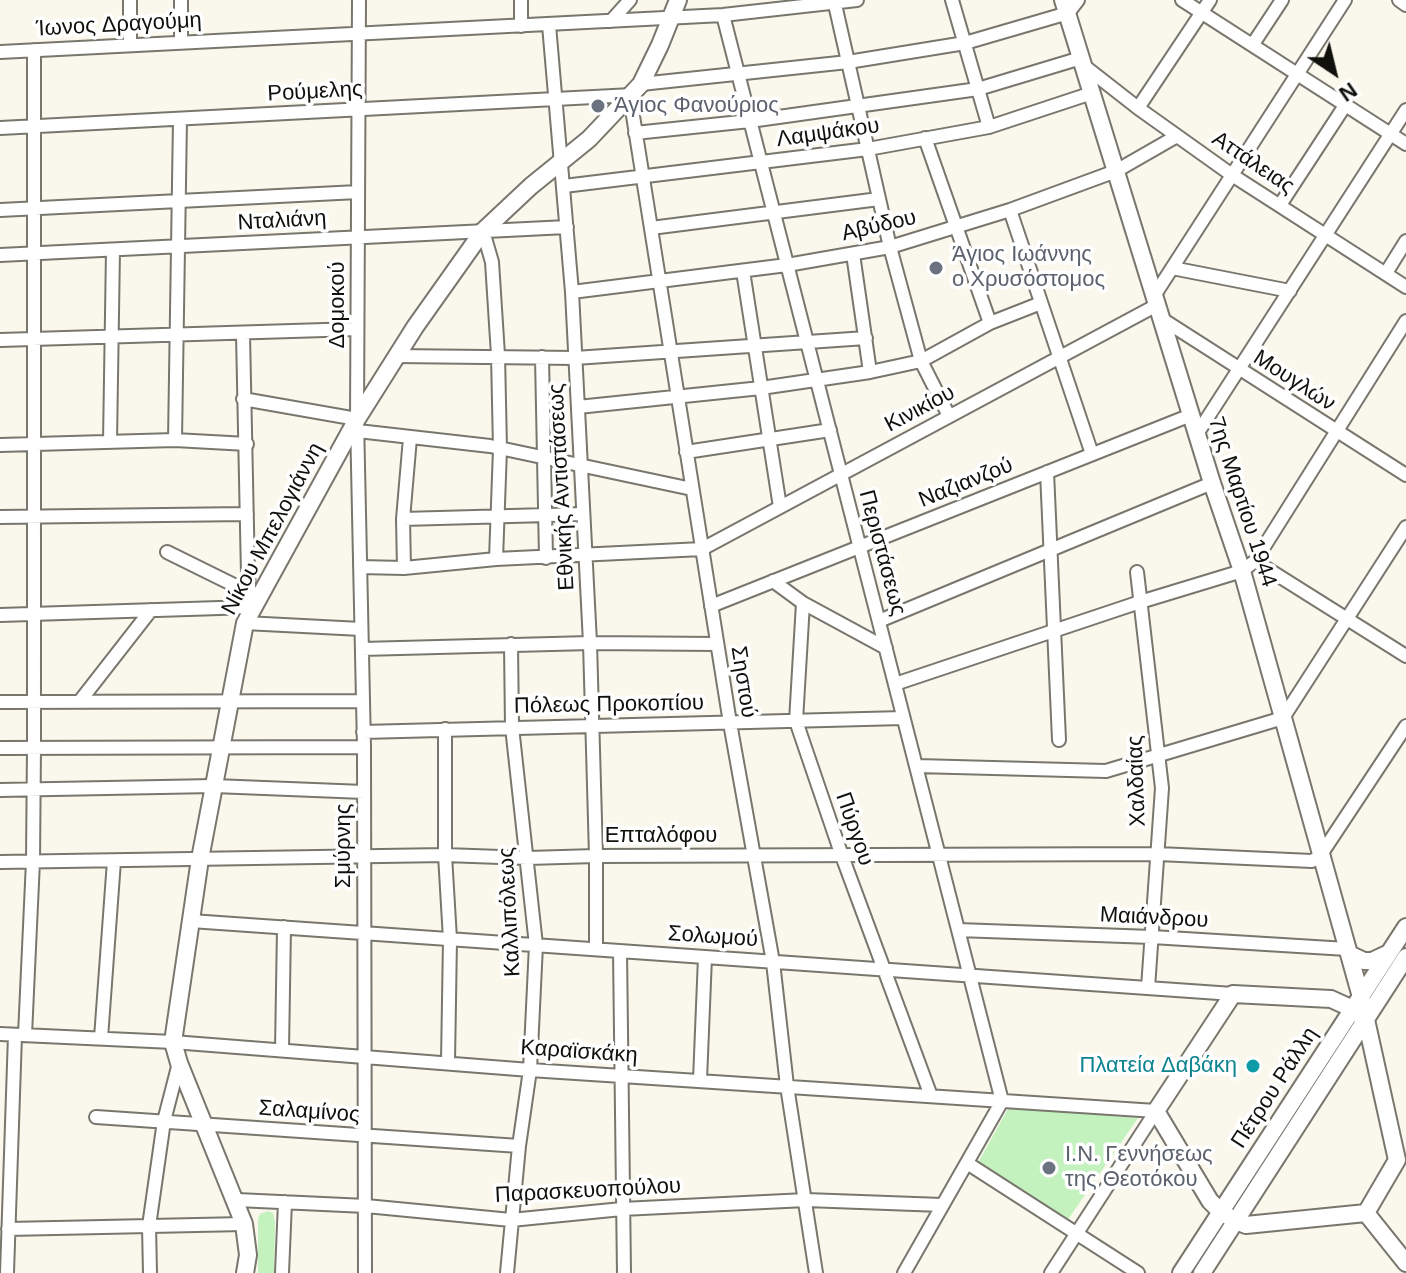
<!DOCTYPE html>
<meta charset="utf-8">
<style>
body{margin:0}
#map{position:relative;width:1406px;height:1273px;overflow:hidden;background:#faf8ed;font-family:Helvetica,sans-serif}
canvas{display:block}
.north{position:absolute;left:1294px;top:32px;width:80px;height:80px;-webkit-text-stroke:6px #fff;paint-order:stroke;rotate:145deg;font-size:22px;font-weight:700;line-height:32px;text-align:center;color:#10100c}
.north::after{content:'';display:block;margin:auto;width:28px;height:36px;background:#10100c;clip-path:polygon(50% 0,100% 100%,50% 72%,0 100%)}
</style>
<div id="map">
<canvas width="1406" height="1273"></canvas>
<div class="north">N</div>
</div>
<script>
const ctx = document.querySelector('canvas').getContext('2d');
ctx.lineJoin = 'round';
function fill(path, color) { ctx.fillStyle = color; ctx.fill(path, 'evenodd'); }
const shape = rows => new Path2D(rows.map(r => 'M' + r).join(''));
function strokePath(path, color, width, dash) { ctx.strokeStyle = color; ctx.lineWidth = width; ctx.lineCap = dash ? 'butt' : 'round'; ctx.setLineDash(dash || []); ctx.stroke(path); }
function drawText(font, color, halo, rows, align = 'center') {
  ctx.font = font + ' Helvetica,sans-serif'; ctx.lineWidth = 7; ctx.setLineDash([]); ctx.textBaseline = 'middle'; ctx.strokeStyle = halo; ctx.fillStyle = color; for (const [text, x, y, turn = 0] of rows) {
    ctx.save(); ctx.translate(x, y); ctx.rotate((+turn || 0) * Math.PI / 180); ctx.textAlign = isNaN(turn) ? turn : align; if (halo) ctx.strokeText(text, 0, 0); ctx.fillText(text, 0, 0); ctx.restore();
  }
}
const green = shape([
 [1009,1107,1138,1118,1067,1221,978,1163],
 [268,1211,273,1213,275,1222,274,1273,258,1273,258,1219,260,1214]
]);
const minor = shape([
 [130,0,130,44],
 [359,0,357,419,364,747,365,1273],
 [521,0,521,26],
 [834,0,890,247,921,361,949,416],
 [952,0,989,127],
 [1182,0,1406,144],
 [1399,0,1406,5],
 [723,15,1002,1101,904,1273],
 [611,21,630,0],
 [549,25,572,292,590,643,596,856,596,949],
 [181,41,181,0],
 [1253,44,1282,0],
 [0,52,723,15,857,0],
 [1083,65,1138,108,1232,175,1406,287],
 [641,84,848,62,965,43,1068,13,1078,0],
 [630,97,730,723,773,962,787,1086,816,1273],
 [1138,108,1210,0],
 [0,128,632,95],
 [635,133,750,121,978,89,1081,58],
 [925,138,990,323],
 [564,186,868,149,989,127,1092,93],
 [1280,205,1346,104],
 [0,210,358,192],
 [1010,210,1092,454],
 [651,228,879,199],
 [483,231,492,262,498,355,500,449,496,559],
 [853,254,870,372],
 [0,255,567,227],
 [1172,268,1290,291],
 [743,271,780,507],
 [1386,273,1406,241],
 [572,292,787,265,890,247,1010,210,1116,171,1177,136],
 [1154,296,1345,0],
 [1162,319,1406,475],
 [0,340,357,329],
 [395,356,575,358,866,338],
 [542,357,546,558],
 [243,399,357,419],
 [578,407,761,388,870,372,921,361,990,323,1041,303],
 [358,431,490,446,692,489],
 [1197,434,1406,110],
 [175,440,180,119],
 [110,442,113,250],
 [0,445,175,440,247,444],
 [686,452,830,430],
 [1047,472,1059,740],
 [0,517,247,514],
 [403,519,583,514],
 [167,552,248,592],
 [1255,561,1406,656],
 [360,567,404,568,496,559,702,549,1157,305],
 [404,568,403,519,410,438],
 [1137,572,1162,788,1148,988],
 [773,581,803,603,886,648],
 [803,603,796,721,842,856,931,1096],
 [711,606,1191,415],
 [0,615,251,607,248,575,243,334],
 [879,621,1212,483],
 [245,623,361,629],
 [362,649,590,643,717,644],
 [895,684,1140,602,1242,571,1255,561,1406,321],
 [80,701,151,610],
 [0,702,363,701],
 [445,729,445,855,450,939,448,1062],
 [363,732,903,718],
 [0,748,364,747],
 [917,766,1106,771,1283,718,1406,527],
 [0,790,214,786,364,792],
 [0,862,445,855,528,858,596,856,1158,854,1312,861,1320,856,1406,726],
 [191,921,1233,994],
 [958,930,1152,937,1347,949],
 [620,951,624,1273],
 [0,1034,173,1042,530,1070,1156,1111,1051,1273],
 [25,1035,33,861,34,747,34,50],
 [101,1038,114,861],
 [282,1050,284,927],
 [700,1080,705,957],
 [96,1117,519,1146],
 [967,1163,1138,1273],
 [237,1200,366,1206,511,1220,622,1209,806,1200,942,1205],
 [8,1229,244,1224],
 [7,1273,15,1035],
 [150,1273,149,1226,164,1121,179,1063],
 [282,1273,285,1202],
 [507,1273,519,1146,530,1070,536,945,512,727,511,644]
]);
const major = shape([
 [1063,0,1212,483,1242,571,1361,997,1397,1160,1366,1213],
 [1349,954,1364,961,1372,961,1389,953],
 [1365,1020,1353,1009,1331,999,1233,994,1156,1111,1210,1201,1221,1212,1236,1221,1246,1225,1366,1213],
 [1366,1213,1406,1263],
 [245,1273,248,1255,244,1224,179,1063,173,1042,200,859,245,623,357,419,415,327,483,231,531,186,589,139,641,84,660,45,678,0],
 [1181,1273,1406,927],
 [1202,1273,1406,957]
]);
const markers = [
 [598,106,8,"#6b7280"],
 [936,268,8,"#6b7280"],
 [1253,1066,8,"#0f9aa8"],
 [1049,1168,8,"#6b7280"]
];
const streetNames = [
 ["Ίωνος Δραγούμη",119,25,-3],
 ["Ρούμελης",315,92,-3],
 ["Λαμψάκου",828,133,-8],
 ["Αττάλειας",1253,163,34],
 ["Νταλιάνη",282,221,-3],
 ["Αβύδου",879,226,-13],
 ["Δομοκού",338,305,-90],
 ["Μουγλών",1294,381,33],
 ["Κινικίου",920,409,-28],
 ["Ναζιανζού",966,483,-22],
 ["Εθνικής Αντιστάσεως",562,487,-93],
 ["7ης Μαρτίου 1944",1242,502,72],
 ["Νίκου Μπελογιάννη",273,529,-62],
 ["Περιστάσεως",882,553,75],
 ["Σηστού",743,682,81],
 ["Πόλεως Προκοπίου",609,705,-1],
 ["Χαλδαίας",1137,781,-92],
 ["Πύργου",854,829,71],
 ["Επταλόφου",661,836],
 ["Σμύρνης",344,846,-90],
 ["Καλλιπόλεως",510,912,-93],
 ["Μαιάνδρου",1154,918,3],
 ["Σολωμού",713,937,4],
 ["Καραϊσκάκη",579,1052,4],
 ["Πέτρου Ράλλη",1275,1088,-57],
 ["Σαλαμίνος",309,1112,4],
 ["Παρασκευοπούλου",588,1191,-3]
];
const worshipNames = [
 ["Άγιος Φανούριος",614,106],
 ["Άγιος Ιωάννης",952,255],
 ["ο Χρυσόστομος",952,280],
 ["Ι.Ν. Γεννήσεως",1065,1155],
 ["της Θεοτόκου",1065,1180]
];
const cultureNames = [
 ["Πλατεία Δαβάκη",1237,1066]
];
fill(green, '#c3f2be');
strokePath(minor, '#78766d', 16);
strokePath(major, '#78766d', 20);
strokePath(minor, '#fff', 12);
strokePath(major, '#fff', 16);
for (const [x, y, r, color] of markers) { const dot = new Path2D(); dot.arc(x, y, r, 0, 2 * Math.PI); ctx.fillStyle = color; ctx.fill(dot); strokePath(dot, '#fff', 3); }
drawText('22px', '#10100c', '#fff', streetNames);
drawText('22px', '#5b616d', '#fff', worshipNames, 'left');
drawText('22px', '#0d838f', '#fff', cultureNames, 'right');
</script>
